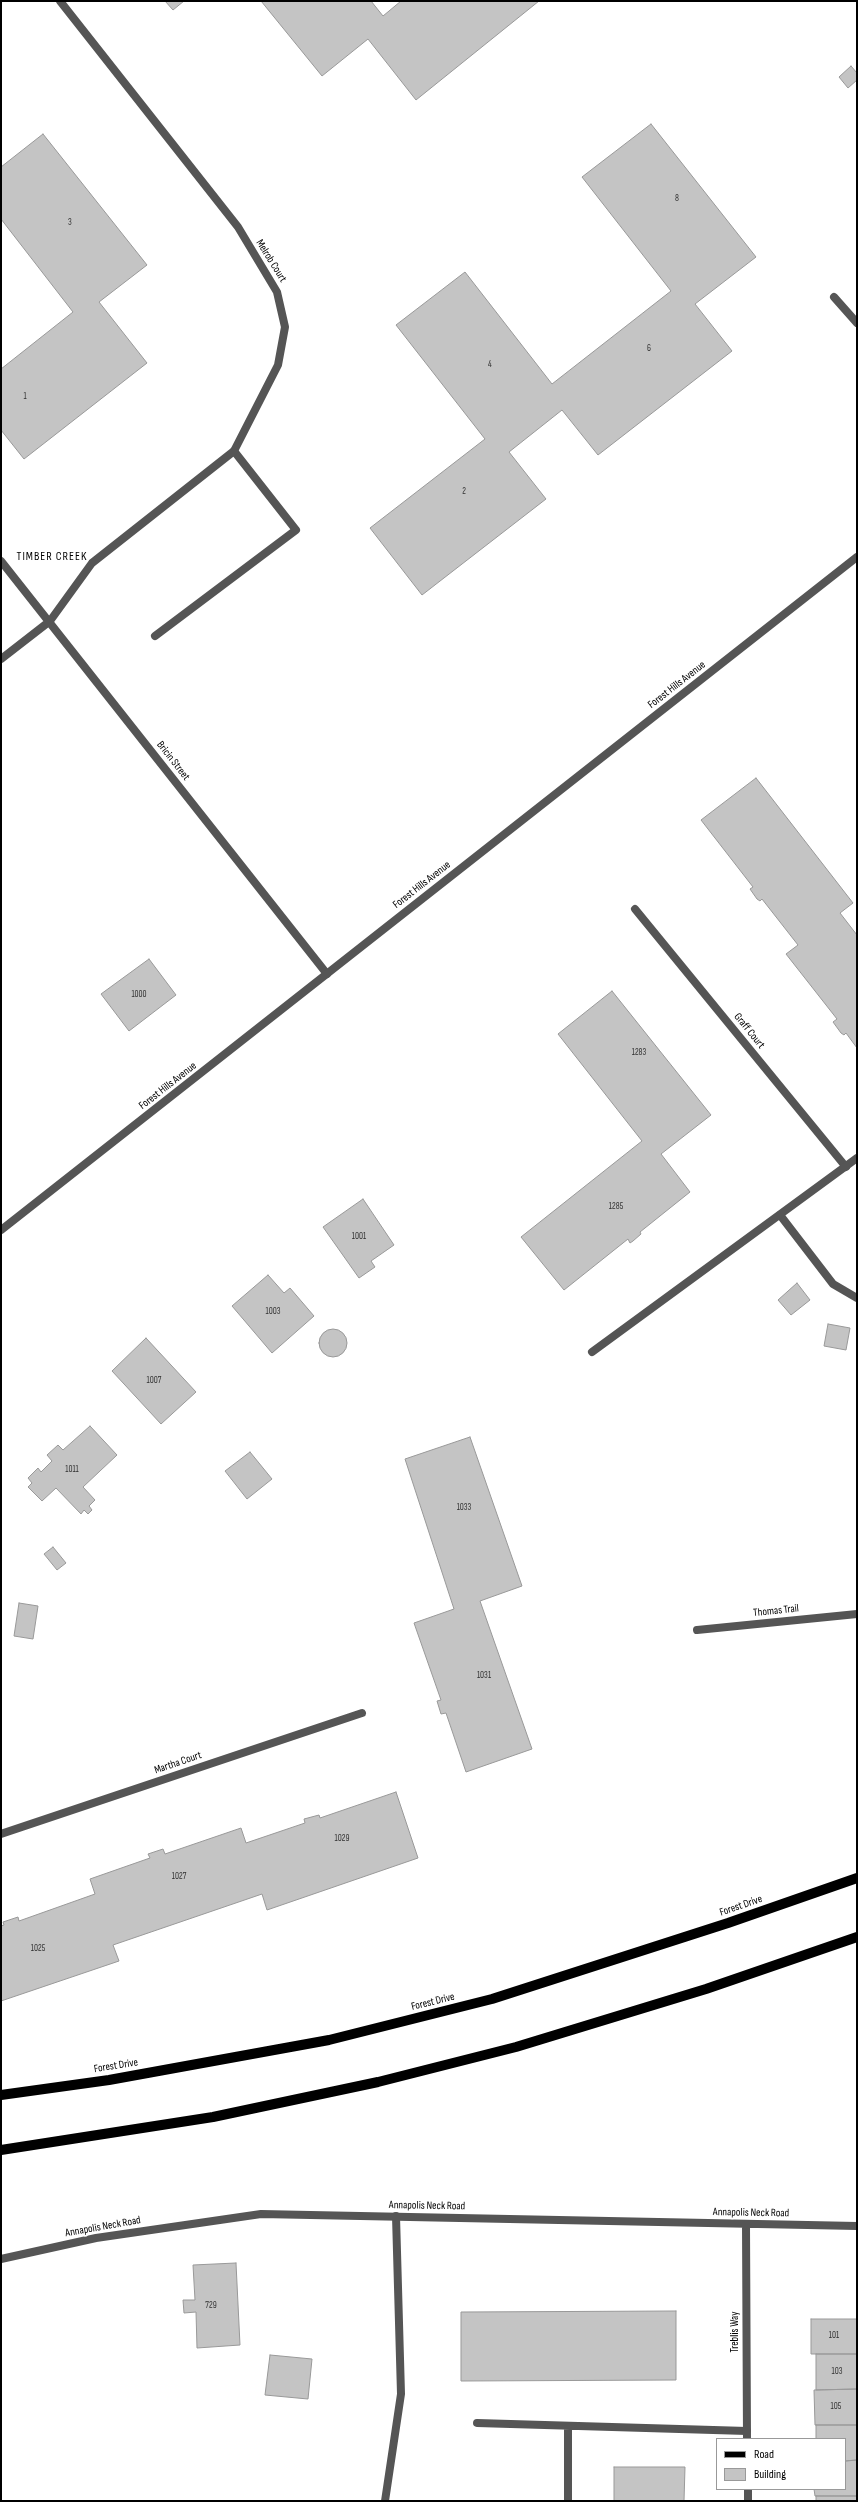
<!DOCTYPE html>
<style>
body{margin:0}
#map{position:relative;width:858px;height:2502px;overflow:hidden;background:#fff;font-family:"Sofia Sans Condensed",sans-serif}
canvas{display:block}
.frame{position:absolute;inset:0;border:2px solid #000;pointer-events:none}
.legend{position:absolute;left:716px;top:2438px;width:130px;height:52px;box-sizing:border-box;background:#fff;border:1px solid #999;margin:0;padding:5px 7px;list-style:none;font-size:12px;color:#000}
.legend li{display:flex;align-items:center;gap:8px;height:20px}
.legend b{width:20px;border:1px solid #999}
</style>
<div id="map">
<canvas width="858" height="2502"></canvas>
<div class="frame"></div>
<ul class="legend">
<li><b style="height:5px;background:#000"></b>Road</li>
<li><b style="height:11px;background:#c4c4c4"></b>Building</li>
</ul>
</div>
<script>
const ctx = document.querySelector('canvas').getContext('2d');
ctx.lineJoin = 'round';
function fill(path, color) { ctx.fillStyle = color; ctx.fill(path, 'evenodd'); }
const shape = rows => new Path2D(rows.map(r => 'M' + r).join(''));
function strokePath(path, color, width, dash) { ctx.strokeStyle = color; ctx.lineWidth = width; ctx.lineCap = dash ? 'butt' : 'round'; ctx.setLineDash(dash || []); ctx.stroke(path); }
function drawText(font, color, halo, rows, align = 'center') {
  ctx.font = font + ' "Sofia Sans Condensed",sans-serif'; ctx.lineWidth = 3.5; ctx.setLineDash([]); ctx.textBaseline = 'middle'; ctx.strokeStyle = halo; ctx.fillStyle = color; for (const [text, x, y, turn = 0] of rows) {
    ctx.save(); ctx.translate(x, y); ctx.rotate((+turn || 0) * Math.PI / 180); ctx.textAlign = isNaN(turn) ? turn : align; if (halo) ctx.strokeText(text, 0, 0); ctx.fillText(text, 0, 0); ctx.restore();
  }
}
const building = shape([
 [165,1,184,1,173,10,165,1],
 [261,1,371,1,383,16,401,1,539,1,416,100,368,39,322,76,261,1],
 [851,66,857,73,857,80,848,88,839,77,851,66],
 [651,124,756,257,695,304,732,351,598,455,562,410,509,452,546,499,422,595,370,528,485,439,396,325,465,272,552,384,671,291,582,177,651,124],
 [43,134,147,265,99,302,147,363,24,459,1,430,1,369,73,312,1,219,1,167,43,134],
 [756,778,853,903,840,913,857,935,857,1048,846,1033,844,1035,841,1033,833,1022,837,1019,786,954,798,945,762,899,760,901,757,899,750,889,753,887,701,820,756,778],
 [149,959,176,995,129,1031,101,994,149,959],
 [612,991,711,1115,661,1154,690,1192,640,1232,641,1234,633,1241,630,1243,628,1239,564,1290,521,1237,642,1141,558,1034,612,991],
 [363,1199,394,1245,371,1261,375,1267,359,1278,323,1227,363,1199],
 [268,1275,284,1293,290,1288,314,1316,272,1353,232,1306,268,1275],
 [797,1283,810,1300,791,1315,778,1300,797,1283],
 [828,1324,850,1328,846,1350,824,1346,828,1324],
 '319 1343a14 14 0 1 1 28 0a14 14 0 1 1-28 0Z',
 [146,1338,196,1392,161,1424,112,1371,146,1338],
 [90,1426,117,1455,83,1487,95,1500,89,1506,92,1510,88,1514,84,1510,81,1514,56,1488,42,1501,28,1487,32,1483,28,1478,38,1468,41,1472,52,1461,47,1455,58,1445,63,1450,90,1426],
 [470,1437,522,1586,480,1601,532,1749,466,1772,446,1713,441,1714,437,1701,441,1700,414,1623,454,1609,405,1459,470,1437],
 [250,1452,272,1479,247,1499,225,1471,250,1452],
 [53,1547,66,1563,57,1570,44,1554,53,1547],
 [19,1603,38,1606,33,1639,14,1636,19,1603],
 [396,1792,418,1858,267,1910,262,1894,113,1945,119,1961,1,2001,1,1926,4,1925,3,1922,18,1917,19,1921,95,1894,90,1879,150,1858,148,1854,163,1849,165,1854,241,1828,246,1843,305,1823,304,1819,319,1815,320,1818,396,1792],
 [236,2263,240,2345,197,2348,196,2312,184,2313,183,2300,195,2300,193,2265,236,2263],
 [676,2311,676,2380,461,2381,461,2312,676,2311],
 [811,2319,857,2319,857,2354,811,2354,811,2319],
 [816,2354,857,2354,857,2389,816,2390,816,2354],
 [270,2355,312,2359,308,2399,265,2395,270,2355],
 [857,2389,857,2425,815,2425,814,2390,857,2389],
 [816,2425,857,2425,857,2460,845,2461,845,2439,816,2439,816,2425],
 [857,2460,857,2496,815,2496,814,2489,845,2489,845,2461,857,2460],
 [614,2467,685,2467,684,2501,614,2501,614,2467],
 [816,2496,857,2496,857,2501,816,2501,816,2496]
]);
const service = shape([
 [834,297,857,323],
 [155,636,296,530,234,451],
 [635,909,846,1167],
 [780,1215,833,1284,857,1298],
 [477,2423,747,2431],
 [568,2426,568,2501],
 [385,2501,401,2394,396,2216]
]);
const minor = shape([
 [1,561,327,974],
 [1,659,50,621,92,563,234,451,278,365,285,327,277,292,238,227,60,1],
 [592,1352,857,1158],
 [697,1630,857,1614],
 [1,1834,362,1713],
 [746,2225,747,2439],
 [1,2259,96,2238,261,2214,857,2226],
 [748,2489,748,2501]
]);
const tertiary = shape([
 [1,1230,857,557]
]);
const primary = shape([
 [1,2095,109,2080,329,2040,492,1999,728,1923,857,1878],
 [1,2150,213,2117,378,2082,516,2047,706,1989,857,1937]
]);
const numberNames = [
 ["8",677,199],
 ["3",70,223],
 ["6",649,349],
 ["4",490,365],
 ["1",25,397],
 ["2",464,492],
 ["1000",139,995],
 ["1283",639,1053],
 ["1285",616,1207],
 ["1001",359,1237],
 ["1003",273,1312],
 ["1007",154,1381],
 ["1011",72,1470],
 ["1033",464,1508],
 ["1031",484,1676],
 ["1029",342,1839],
 ["1027",179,1877],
 ["1025",38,1949],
 ["729",211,2306],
 ["101",834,2336],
 ["103",837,2372],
 ["105",836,2407]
];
const streetNames = [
 ["Melrob Court",271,261,58],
 ["Forest Hills Avenue",677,685,-38],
 ["Bricin Street",173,761,52],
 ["Forest Hills Avenue",422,885,-38],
 ["Graff Court",749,1031,51],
 ["Forest Hills Avenue",168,1086,-38],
 ["Thomas Trail",776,1611,-6],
 ["Martha Court",178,1763,-19],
 ["Forest Drive",741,1906,-19],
 ["Forest Drive",433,2002,-14],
 ["Forest Drive",116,2066,-9],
 ["Annapolis Neck Road",427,2206,1],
 ["Annapolis Neck Road",751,2213,1],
 ["Annapolis Neck Road",103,2227,-10],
 ["Treblis Way",735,2332,-90]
];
const neighbourhoodNames = [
 ["TIMBER CREEK",52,557]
];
fill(building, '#c4c4c4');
strokePath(building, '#999', 1);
strokePath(service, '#555', 8);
strokePath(minor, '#555', 8);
strokePath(tertiary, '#555', 8);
strokePath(primary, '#000', 10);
drawText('9px', '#313131', null, numberNames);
drawText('11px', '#000', '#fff', streetNames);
ctx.letterSpacing = '1px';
drawText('12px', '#000', '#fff', neighbourhoodNames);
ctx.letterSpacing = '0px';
</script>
